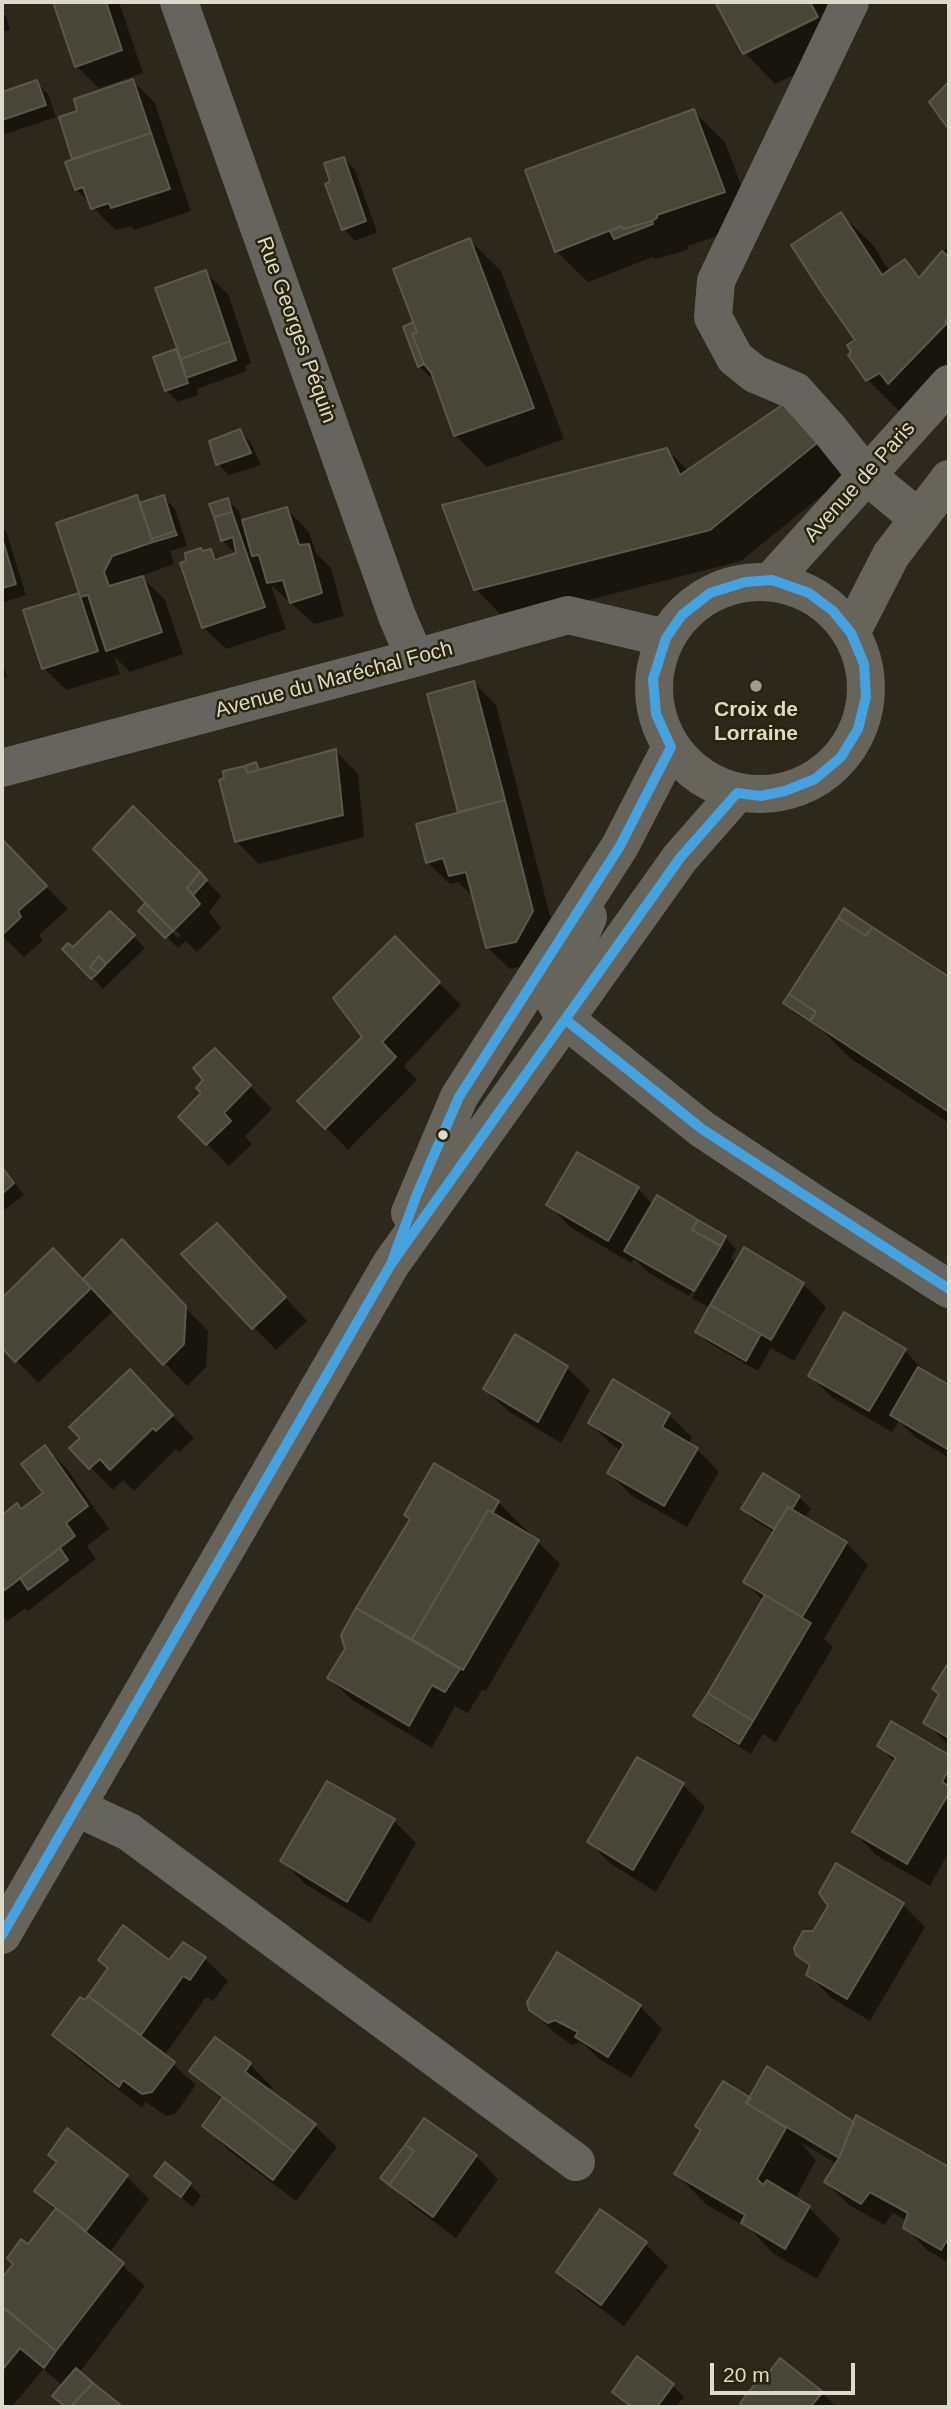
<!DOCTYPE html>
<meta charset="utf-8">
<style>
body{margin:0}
#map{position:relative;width:951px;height:2409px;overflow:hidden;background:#2c291c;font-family:Arial,sans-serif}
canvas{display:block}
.frame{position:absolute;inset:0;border:4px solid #dcdacb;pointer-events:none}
.scale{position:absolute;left:710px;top:2363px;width:145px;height:32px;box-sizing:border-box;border:4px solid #dcdacb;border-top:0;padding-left:9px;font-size:21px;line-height:24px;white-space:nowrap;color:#dcdacb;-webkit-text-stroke:5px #29240b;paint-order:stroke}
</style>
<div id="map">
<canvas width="951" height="2409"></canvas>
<div class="frame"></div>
<div class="scale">20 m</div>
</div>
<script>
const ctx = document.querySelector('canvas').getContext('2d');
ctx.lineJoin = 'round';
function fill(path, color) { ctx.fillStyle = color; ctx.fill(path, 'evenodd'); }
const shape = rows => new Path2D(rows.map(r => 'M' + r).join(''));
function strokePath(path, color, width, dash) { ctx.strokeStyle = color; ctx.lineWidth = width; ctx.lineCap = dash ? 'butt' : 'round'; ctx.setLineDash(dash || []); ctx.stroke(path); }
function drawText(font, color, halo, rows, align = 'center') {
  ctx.font = font + ' Arial,sans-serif'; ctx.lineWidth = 5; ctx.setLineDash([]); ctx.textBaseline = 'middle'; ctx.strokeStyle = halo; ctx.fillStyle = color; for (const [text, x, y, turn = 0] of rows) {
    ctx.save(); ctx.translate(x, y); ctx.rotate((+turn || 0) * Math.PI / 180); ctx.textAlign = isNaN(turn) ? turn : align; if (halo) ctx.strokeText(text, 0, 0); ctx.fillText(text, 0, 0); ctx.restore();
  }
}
const shadow = shape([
 [55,2,119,2,143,73,99,88,76,66],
 [717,2,825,2,848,49,775,84,744,52],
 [2,12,6,16,10,30,2,32],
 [133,81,155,103,191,211,135,230,131,226,115,230,76,189,74,160,61,118,79,112],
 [36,82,48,94,56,117,2,135,2,94],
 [693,111,725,142,755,223,688,246,688,249,684,251,656,259,653,257,588,282,556,251],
 [343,159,355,170,377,232,355,241,344,229,333,182],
 [841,214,873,245,890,272,905,261,922,278,949,244,949,384,899,411,868,380,858,340],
 [470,240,501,271,564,439,487,467,456,436,434,376,430,377,419,366,405,328,415,323],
 [205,272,228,294,251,363,245,366,247,371,197,389,198,395,178,402,166,390,176,351,181,356],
 [786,405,852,471,741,561,507,621,476,589,667,449,689,472],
 [240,431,251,443,261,465,229,475,218,464],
 [163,497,175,509,187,546,170,551,174,564,141,576,165,600,183,654,130,672,114,656,120,674,66,690,44,668,81,594,136,498,143,504],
 [227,500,239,511,242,522,287,509,309,532,316,553,331,568,344,616,314,624,271,585,286,629,226,649,203,627,203,553,210,551,220,560,237,555,222,540],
 [2,527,6,531,26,595,2,603],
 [2,660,7,677,2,679],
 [474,683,496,705,555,935,538,963,510,969,487,947,473,897,458,882,450,884,427,862,460,814,430,695],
 [336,751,358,774,364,837,259,864,236,841,255,764,262,771],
 [134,808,221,896,209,912,221,928,197,952,186,941,178,948,140,911,145,906,178,938,181,936,95,849],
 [2,841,68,909,39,935,43,940,24,957,2,936],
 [110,913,145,948,103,989,64,949,73,949],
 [873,930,949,980,949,1123,850,1058,821,1029,796,1014,785,1003],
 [395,938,461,1005,404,1066,417,1080,348,1150,300,1101,365,1037],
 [215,1050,272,1109,245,1136,252,1144,229,1166,180,1117,203,1093],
 [2,1165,24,1195,2,1212],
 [638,1189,653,1205,725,1237,736,1249,731,1258,736,1264,803,1284,826,1307,794,1361,771,1348,758,1371,709,1343,697,1332,710,1308,692,1298,719,1252,715,1252,689,1296,649,1273,634,1258,631,1263,570,1227,548,1204],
 [122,1242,208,1331,206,1367,187,1386,114,1310,38,1383,2,1345,2,1300,53,1251,83,1281],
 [240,1248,307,1321,276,1350,184,1255],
 [515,1337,567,1368,590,1390,561,1443,508,1411,485,1389],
 [905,1350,926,1374,949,1388,949,1458,915,1437,899,1421,892,1432,833,1398,810,1376],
 [614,1382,669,1415,692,1437,688,1444,697,1449,719,1472,687,1527,632,1496,609,1473,622,1451,612,1445,590,1423],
 [152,1394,194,1438,179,1452,176,1449,134,1491,123,1480,113,1490,72,1448],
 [45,1447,67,1469,109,1529,87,1546,96,1559,28,1611,25,1608,7,1621,2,1616,2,1517,17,1505,22,1510,46,1493],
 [763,1476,799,1497,811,1509,804,1519,846,1543,868,1565,824,1639,833,1647,776,1742,763,1734,751,1754,707,1727,696,1716,764,1601,745,1582,775,1533,754,1520,743,1509],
 [498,1502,530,1534,528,1536,538,1542,560,1564,486,1691,482,1690,468,1713,455,1706,432,1748,352,1700,329,1678,347,1649,358,1609,411,1520],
 [949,1665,949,1746,926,1722,941,1695,934,1689],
 [891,1723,949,1757,949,1852,930,1886,876,1855,854,1832,895,1762,879,1746],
 [683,1785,705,1807,656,1892,611,1864,589,1842],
 [394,1821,416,1843,370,1923,305,1884,283,1861],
 [903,1905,925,1927,870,2021,830,1997,808,1974,811,1968,798,1954,814,1933],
 [183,1944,205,1959,228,1981,213,2001,206,1997,164,2056,196,2085,175,2114,166,2116,146,2102,142,2108,76,2057,54,2034,85,2002,109,1969,170,1963],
 [640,2006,662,2029,631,2078,599,2059,585,2045,579,2042,572,2045,554,2032,530,2009],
 [250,2064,272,2087,269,2092,314,2125,337,2147,296,2201,227,2149,205,2126,223,2100,192,2071],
 [750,2099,855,2124,857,2117,949,2169,949,2263,927,2250,905,2227,907,2221,893,2213,884,2225,849,2205,826,2182,837,2164,800,2142,816,2160,795,2199,809,2208,840,2239,817,2279,774,2254,750,2229,707,2205,676,2174,702,2131],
 [67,2131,127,2177,149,2199,109,2253,145,2286,79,2373,121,2407,65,2407,54,2396,63,2386,43,2369,12,2407,8,2407,2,2402,2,2315,6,2310,2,2306,2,2281,56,2211,36,2191,59,2163],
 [476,2156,498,2179,456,2238,414,2207,382,2178],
 [190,2185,201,2196,193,2207,168,2187],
 [645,2244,668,2266,624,2326,581,2294,559,2272],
 [759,2382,822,2393,836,2407,741,2407],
 [673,2386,684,2397,676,2407,631,2407,615,2392]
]);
const building = shape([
 [53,2,106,2,122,50,75,67,53,2],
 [715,2,810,2,818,17,743,54,715,2],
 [133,79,151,133,72,159,59,117,77,111,74,99,133,79],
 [37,80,46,105,2,120,2,92,37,80],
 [949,82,949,130,929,102,949,82],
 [694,109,725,192,657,215,657,218,652,221,623,229,621,226,555,252,525,170,694,109],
 [151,133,170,189,111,208,109,203,91,209,83,187,75,190,65,162,151,133],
 [344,157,366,221,342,230,325,184,330,181,324,163,344,157],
 [841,212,882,275,905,259,919,278,942,251,949,257,949,317,945,322,947,323,888,384,880,373,866,381,848,355,851,352,847,345,855,340,822,293,791,245,841,212],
 [652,221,653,224,614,239,610,231,621,226,623,229,652,221],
 [470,238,534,408,454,436,431,372,424,364,412,334,417,332,393,269,470,238],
 [206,270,230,341,181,359,155,288,206,270],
 [413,322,417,332,412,334,424,364,418,367,403,327,413,322],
 [230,341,236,360,186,378,181,359,230,341],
 [176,349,188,383,165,391,153,357,176,349],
 [785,403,822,439,710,530,474,590,442,505,667,448,680,475,785,403],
 [240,429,251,453,216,465,209,441,240,429],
 [137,495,153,542,112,556,104,572,109,586,143,576,162,632,106,651,88,595,80,597,79,593,56,523,137,495],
 [164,495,175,531,152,539,139,503,164,495],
 [228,498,232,512,214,517,209,504,228,498],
 [287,507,299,545,309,544,322,593,290,603,283,580,267,583,259,555,252,556,242,520,287,507],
 [232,512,265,607,202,628,180,563,186,561,185,553,201,548,202,551,211,549,215,560,236,553,233,537,221,541,214,517,232,512],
 [175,531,177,535,153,542,152,539,175,531],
 [2,538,16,584,2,588,2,538],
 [79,593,98,651,42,669,23,610,79,593],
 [474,681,505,800,458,812,427,694,474,681],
 [336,749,343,815,235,842,219,780,224,778,223,771,245,766,247,773,336,749],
 [256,762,259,770,247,773,245,766,256,762],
 [505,800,533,911,516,942,486,948,466,872,449,876,443,858,426,863,416,824,505,800],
 [133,806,200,872,187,888,200,904,173,931,93,849,133,806],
 [2,839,47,886,18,911,21,917,2,935,2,839],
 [200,872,207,880,193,895,187,888,200,872],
 [145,903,173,931,165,938,138,911,145,903],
 [844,908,872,927,866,936,838,918,844,908],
 [110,911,135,935,106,964,99,956,90,967,98,973,91,979,62,949,68,943,73,947,110,911],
 [838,918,866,936,872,927,949,977,949,1112,810,1021,816,1012,789,994,838,918],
 [395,936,440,982,382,1042,396,1057,325,1129,297,1101,362,1037,333,998,395,936],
 [99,956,106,964,98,973,90,967,99,956],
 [789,994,816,1012,810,1021,783,1003,789,994],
 [215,1048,251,1085,224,1113,231,1121,206,1145,178,1117,201,1093,196,1088,203,1080,193,1068,215,1048],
 [577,1152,639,1187,608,1241,546,1205,577,1152],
 [2,1167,14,1183,2,1194,2,1167],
 [657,1195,698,1220,692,1230,721,1246,694,1291,624,1251,657,1195],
 [698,1220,726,1236,721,1246,692,1230,698,1220],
 [217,1223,286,1297,252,1329,181,1254,217,1223],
 [122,1239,186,1306,184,1344,163,1365,83,1279,122,1239],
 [744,1247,804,1283,771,1340,710,1305,744,1247],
 [53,1248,91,1288,15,1362,2,1348,2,1298,53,1248],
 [710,1305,761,1334,746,1361,695,1332,710,1305],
 [844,1312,906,1349,869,1411,808,1376,844,1312],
 [515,1334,568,1366,538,1422,483,1389,515,1334],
 [918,1367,949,1385,949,1450,890,1415,918,1367],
 [130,1369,173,1415,156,1431,153,1428,110,1470,100,1459,89,1469,69,1448,80,1438,69,1427,130,1369],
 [613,1379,670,1413,662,1427,698,1448,664,1506,607,1473,624,1444,588,1423,613,1379],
 [45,1445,88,1506,66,1523,75,1536,5,1590,2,1587,2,1515,17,1503,21,1509,43,1493,21,1464,45,1445],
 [434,1463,499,1501,493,1512,488,1510,412,1639,356,1608,410,1519,404,1515,434,1463],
 [763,1473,800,1496,792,1509,788,1507,774,1529,741,1509,763,1473],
 [788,1507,847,1542,802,1617,743,1582,788,1507],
 [488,1510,539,1540,463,1670,412,1639,488,1510],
 [60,1548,68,1560,28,1590,20,1578,60,1548],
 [765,1595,811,1623,753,1721,708,1693,765,1595],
 [356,1608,460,1669,445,1692,432,1685,409,1726,327,1678,345,1649,341,1635,356,1608],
 [949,1662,949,1738,923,1723,939,1694,932,1689,949,1662],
 [708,1693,753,1721,739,1744,693,1716,708,1693],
 [891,1721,949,1755,949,1769,942,1782,949,1786,949,1793,907,1864,852,1832,896,1758,877,1746,891,1721],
 [637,1757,684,1783,633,1870,587,1842,637,1757],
 [327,1781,395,1819,347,1902,280,1861,327,1781],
 [836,1863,904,1903,847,1999,806,1975,810,1965,796,1955,794,1948,803,1931,813,1931,828,1906,819,1893,836,1863],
 [123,1925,169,1960,183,1942,206,1957,190,1980,183,1976,141,2035,88,1996,108,1968,98,1960,123,1925],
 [557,1952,641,2005,608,2057,575,2037,578,2032,555,2020,548,2023,529,2010,527,2002,557,1952],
 [88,1996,175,2062,152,2092,142,2094,123,2080,119,2087,52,2035,80,1997,85,2000,88,1996],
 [215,2037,251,2063,245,2072,316,2124,294,2152,189,2071,215,2037],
 [767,2066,854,2122,839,2158,746,2103,767,2066],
 [723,2081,751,2098,746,2103,786,2128,757,2179,763,2185,767,2180,810,2206,785,2249,741,2223,745,2215,674,2174,701,2130,695,2126,723,2081],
 [223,2097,294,2152,273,2180,202,2126,223,2097],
 [856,2115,949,2167,949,2237,941,2250,903,2228,908,2213,870,2192,861,2204,824,2182,839,2158,856,2115],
 [424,2118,477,2155,433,2217,389,2185,414,2151,405,2145,424,2118],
 [67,2128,128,2175,86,2231,34,2191,57,2162,48,2155,67,2128],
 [405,2145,414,2151,389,2185,380,2178,405,2145],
 [165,2162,191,2183,181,2197,154,2176,165,2162],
 [56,2208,124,2263,56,2351,2,2306,2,2278,13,2264,7,2258,21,2239,28,2244,56,2208],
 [600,2209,647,2242,601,2305,556,2272,600,2209],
 [5,2309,56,2351,44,2368,20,2348,2,2370,2,2312,5,2309],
 [637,2356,674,2384,657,2407,632,2407,612,2392,637,2356],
 [780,2358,823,2392,810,2407,740,2407,742,2405,740,2403,758,2380,763,2380,780,2358],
 [76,2368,93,2383,70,2407,66,2407,52,2396,76,2368],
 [93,2383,123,2407,70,2407,93,2383]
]);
const minor = shape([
 [179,2,397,616,415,658],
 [850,2,716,281,713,317,735,358,755,374,795,391,829,429,866,475,918,518],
 [2,768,415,658,568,615,666,638],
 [588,917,555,992,555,1001,566,1020,702,1129,818,1206,949,1289],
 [76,1807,129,1832,576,2162]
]);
const major = shape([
 [772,580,949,384],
 '654 688a106 106 0 1 1 212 0a106 106 0 1 1-212 0Z',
 [851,633,891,555,949,479],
 [410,1213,459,1097,620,846,671,747],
 [2,1935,391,1264,680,858,737,793]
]);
const bus1 = shape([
 [772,580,809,593,833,611,851,633,864,664,866,697,858,729,841,757,815,779,785,791,761,796,737,793,680,858,391,1264,417,1194,459,1097,620,846,671,747,656,714,653,679,666,638,682,615,710,593,745,582,772,580],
 [566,1020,702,1129,949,1289],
 [391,1264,335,1361,2,1935,391,1264]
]);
const markers = [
 [756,686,7,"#9e9c8e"],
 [443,1135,6,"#dcdacb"]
];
const streetNames = [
 ["Rue Georges Péquin",296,330,70],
 ["Avenue de Paris",860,482,-48],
 ["Avenue du Maréchal Foch",334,680,-15]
];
const poiNames = [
 ["Croix de",756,710],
 ["Lorraine",756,734]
];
fill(shadow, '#0007');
fill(building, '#484637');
strokePath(building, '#5a584c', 2);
strokePath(minor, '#65645f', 38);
strokePath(major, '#66645b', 38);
strokePath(bus1, '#46a1df', 10);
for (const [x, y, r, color] of markers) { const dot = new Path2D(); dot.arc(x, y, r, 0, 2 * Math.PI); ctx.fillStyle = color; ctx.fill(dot); strokePath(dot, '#29240b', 2.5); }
drawText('21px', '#dcdacb', '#29240b', streetNames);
drawText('bold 21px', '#dcdacb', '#29240b', poiNames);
</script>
